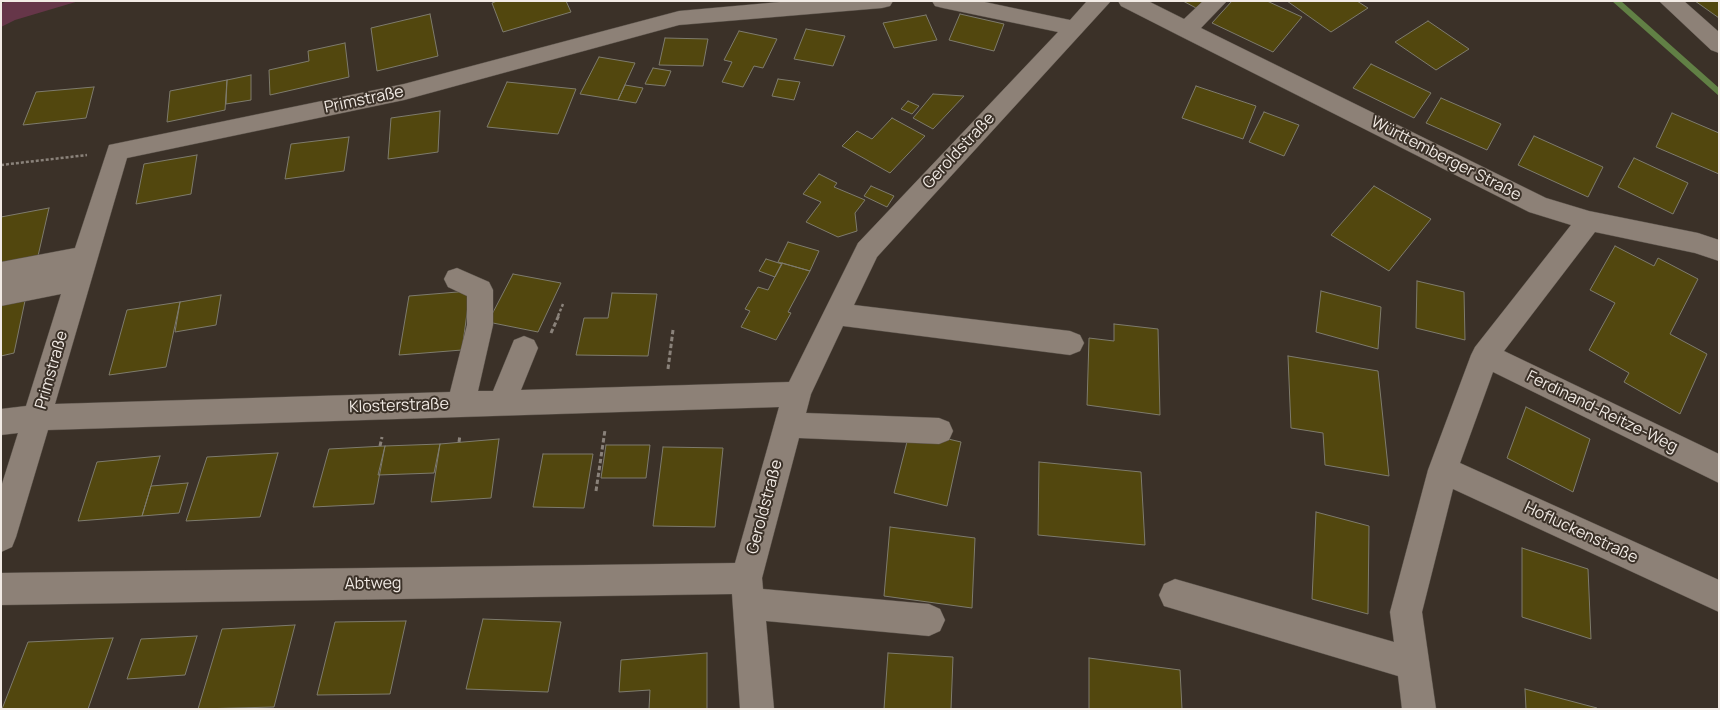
<!DOCTYPE html>
<meta charset="utf-8">
<style>
body{margin:0}
#map{position:relative;width:1720px;height:710px;overflow:hidden;background:#3b3128;font-family:Manrope,sans-serif}
canvas{display:block}
.frame{position:absolute;inset:0;border:2px solid #f2ebe5;pointer-events:none}
</style>
<div id="map">
<canvas width="1720" height="710"></canvas>
<div class="frame"></div>
</div>
<script>
const ctx = document.querySelector('canvas').getContext('2d');
ctx.lineJoin = 'round';
function fill(path, color) { ctx.fillStyle = color; ctx.fill(path, 'evenodd'); }
const shape = rows => new Path2D(rows.map(r => 'M' + r).join(''));
function strokePath(path, color, width, dash) { ctx.strokeStyle = color; ctx.lineWidth = width; ctx.lineCap = dash ? 'butt' : 'round'; ctx.setLineDash(dash || []); ctx.stroke(path); }
function drawText(font, color, halo, rows, align = 'center') {
  ctx.font = font + ' Manrope,sans-serif'; ctx.lineWidth = 4; ctx.setLineDash([]); ctx.textBaseline = 'middle'; ctx.strokeStyle = halo; ctx.fillStyle = color; for (const [text, x, y, turn = 0] of rows) {
    ctx.save(); ctx.translate(x, y); ctx.rotate((+turn || 0) * Math.PI / 180); ctx.textAlign = isNaN(turn) ? turn : align; if (halo) ctx.strokeText(text, 0, 0); ctx.fillText(text, 0, 0); ctx.restore();
  }
}
const green = shape([
 [7,1,79,1,15,20,1,27,1,4]
]);
const stream = shape([
 [1612,1,1621,1,1719,88,1719,96,1612,1]
]);
const building = shape([
 [497,1,566,1,571,12,503,32,492,3,497,1],
 [1183,1,1203,1,1196,8,1183,1],
 [1232,1,1267,1,1302,17,1273,52,1212,23,1232,1],
 [1287,1,1357,1,1368,8,1331,32,1287,1],
 [1695,1,1719,1,1719,18,1695,1],
 [430,14,438,56,377,71,371,28,430,14],
 [960,14,1004,24,994,51,949,40,960,14],
 [926,15,937,40,894,48,883,23,926,15],
 [1428,21,1469,49,1436,70,1395,42,1428,21],
 [806,29,845,36,833,66,794,59,806,29],
 [739,31,777,39,763,68,754,66,743,87,722,82,732,62,724,60,739,31],
 [665,38,708,39,703,66,659,65,665,38],
 [345,43,349,77,270,95,269,70,309,61,308,51,345,43],
 [599,57,635,63,618,100,580,94,599,57],
 [1371,64,1431,93,1414,118,1353,88,1371,64],
 [653,68,671,71,665,86,645,84,653,68],
 [251,75,251,100,226,104,227,80,251,75],
 [778,79,800,82,794,100,772,96,778,79],
 [227,80,225,110,167,122,170,91,227,80],
 [507,82,576,89,558,134,487,127,507,82],
 [625,85,643,88,636,103,618,100,625,85],
 [1196,86,1256,106,1243,139,1182,118,1196,86],
 [94,87,86,118,23,125,36,92,94,87],
 [933,94,964,96,933,129,913,118,933,94],
 [1441,98,1501,124,1487,150,1426,123,1441,98],
 [908,101,919,106,912,114,901,109,908,101],
 [440,111,438,152,388,159,391,118,440,111],
 [1264,112,1299,125,1284,156,1249,142,1264,112],
 [1672,113,1719,133,1719,174,1656,147,1672,113],
 [892,118,925,136,890,173,842,146,857,131,872,139,892,118],
 [1534,136,1603,167,1588,197,1518,165,1534,136],
 [349,137,344,171,285,179,291,144,349,137],
 [197,155,191,194,136,204,144,164,197,155],
 [1634,158,1688,183,1673,214,1618,187,1634,158],
 [819,174,837,183,834,187,865,200,855,213,857,231,838,237,806,222,821,202,803,194,819,174],
 [871,186,894,196,887,207,864,196,871,186],
 [1374,186,1431,219,1389,271,1331,235,1374,186],
 [49,208,38,256,1,263,1,217,49,208],
 [788,242,819,251,810,271,778,262,788,242],
 [1615,246,1654,266,1658,258,1698,279,1670,334,1707,354,1680,414,1624,382,1629,373,1589,350,1615,303,1590,290,1615,246],
 [766,259,782,264,775,277,759,271,766,259],
 [782,263,810,271,788,312,791,313,776,340,741,327,750,311,745,309,758,287,768,290,782,263],
 [513,274,561,283,538,332,488,322,513,274],
 [1417,281,1464,292,1465,340,1416,328,1417,281],
 [470,291,462,350,399,355,409,296,470,291],
 [1321,291,1381,307,1378,349,1316,332,1321,291],
 [612,293,657,294,648,356,576,355,584,318,608,318,612,293],
 [221,295,216,325,175,332,180,302,221,295],
 [26,296,14,353,1,356,1,301,26,296],
 [180,302,166,367,109,375,127,310,180,302],
 [1114,324,1158,329,1160,415,1087,405,1089,338,1114,341,1114,324],
 [1288,356,1378,371,1389,476,1325,465,1323,433,1291,428,1288,356],
 [1526,407,1590,439,1573,492,1507,458,1526,407],
 [910,430,961,442,947,506,894,493,910,430],
 [499,439,491,498,431,502,440,444,499,439],
 [440,444,434,473,378,475,385,446,440,444],
 [606,445,650,445,646,478,601,478,606,445],
 [385,446,374,504,313,507,329,449,385,446],
 [663,447,723,448,715,527,653,526,663,447],
 [278,453,260,517,186,521,207,457,278,453],
 [543,454,593,454,584,508,533,507,543,454],
 [160,456,142,516,78,521,97,462,160,456],
 [1039,462,1141,472,1145,545,1038,535,1039,462],
 [188,483,179,513,142,516,151,486,188,483],
 [1316,512,1369,526,1368,614,1312,599,1316,512],
 [890,527,975,538,972,608,884,596,890,527],
 [1522,548,1588,569,1591,639,1522,617,1522,548],
 [483,619,561,622,548,692,466,689,483,619],
 [406,621,390,694,317,695,335,622,406,621],
 [295,625,274,707,198,709,222,629,295,625],
 [197,636,185,675,127,679,141,639,197,636],
 [113,638,88,709,2,709,28,642,113,638],
 [707,653,707,709,649,709,650,690,619,692,621,660,707,653],
 [888,653,953,657,951,709,884,709,888,653],
 [1089,658,1180,670,1182,709,1089,709,1089,658],
 [1525,689,1597,708,1597,709,1526,709,1525,689]
]);
const pathFar1 = shape([
 [1,165,87,155],
 [558,316,563,304]
]);
const path = shape([
 [551,333,559,315],
 [668,369,673,330],
 [459,442,460,435],
 [380,446,382,437],
 [596,491,605,430]
]);
const minor = shape([
 [791,1,893,1,890,6,882,8,679,25,404,100,127,158,55,404,450,392,467,325,467,296,448,287,444,279,448,271,457,268,489,282,493,290,493,325,478,391,493,391,514,340,524,336,534,340,538,348,521,390,789,382,858,243,1058,32,943,8,935,6,932,1,980,1,1070,20,1087,1,1111,1,877,257,854,305,1070,331,1080,335,1084,343,1080,351,1070,355,843,326,811,394,806,413,939,418,949,422,953,431,949,440,939,444,799,438,762,578,763,589,929,604,940,609,945,620,940,631,929,636,766,621,774,709,740,709,732,594,1,605,1,573,735,563,779,407,48,430,16,537,12,547,1,552,1,487,18,433,1,435,1,409,26,406,61,294,1,306,1,284,68,271,1,284,1,262,75,248,109,145,404,84,679,11,791,1],
 [1118,1,1148,1,1184,19,1203,1,1227,1,1201,28,1546,198,1589,211,1698,233,1719,240,1719,261,1695,253,1595,232,1504,351,1719,454,1719,483,1493,372,1460,463,1719,580,1719,612,1453,489,1422,612,1436,709,1402,709,1398,676,1164,606,1159,595,1164,584,1175,579,1394,642,1390,612,1428,470,1471,355,1475,347,1571,225,1529,212,1178,35,1121,6,1118,1],
 [1659,1,1684,1,1719,32,1719,53,1711,50,1659,1]
]);
const streetNames = [
 ["Primstraße",364,100,-12],
 ["Geroldstraße",959,151,-47],
 ["Württemberger Straße",1446,159,27],
 ["Primstraße",52,370,-74],
 ["Klosterstraße",399,406,-2],
 ["Ferdinand-Reitze-Weg",1602,412,26],
 ["Geroldstraße",765,507,-75],
 ["Hofluckenstraße",1581,533,25],
 ["Abtweg",373,584,-1]
];
fill(green, '#663649');
fill(stream, '#618045');
fill(building, '#52470e');
strokePath(building, '#7e7b6d', 1);
strokePath(minor, '#585048', 1);
strokePath(pathFar1, '#8a827a', 2.5, [3, 2]);
strokePath(path, '#8a827a', 3, [4.5, 2.5]);
fill(minor, '#8d8177');
drawText('16px', '#f2ebe5', '#3b3128', streetNames);
</script>
